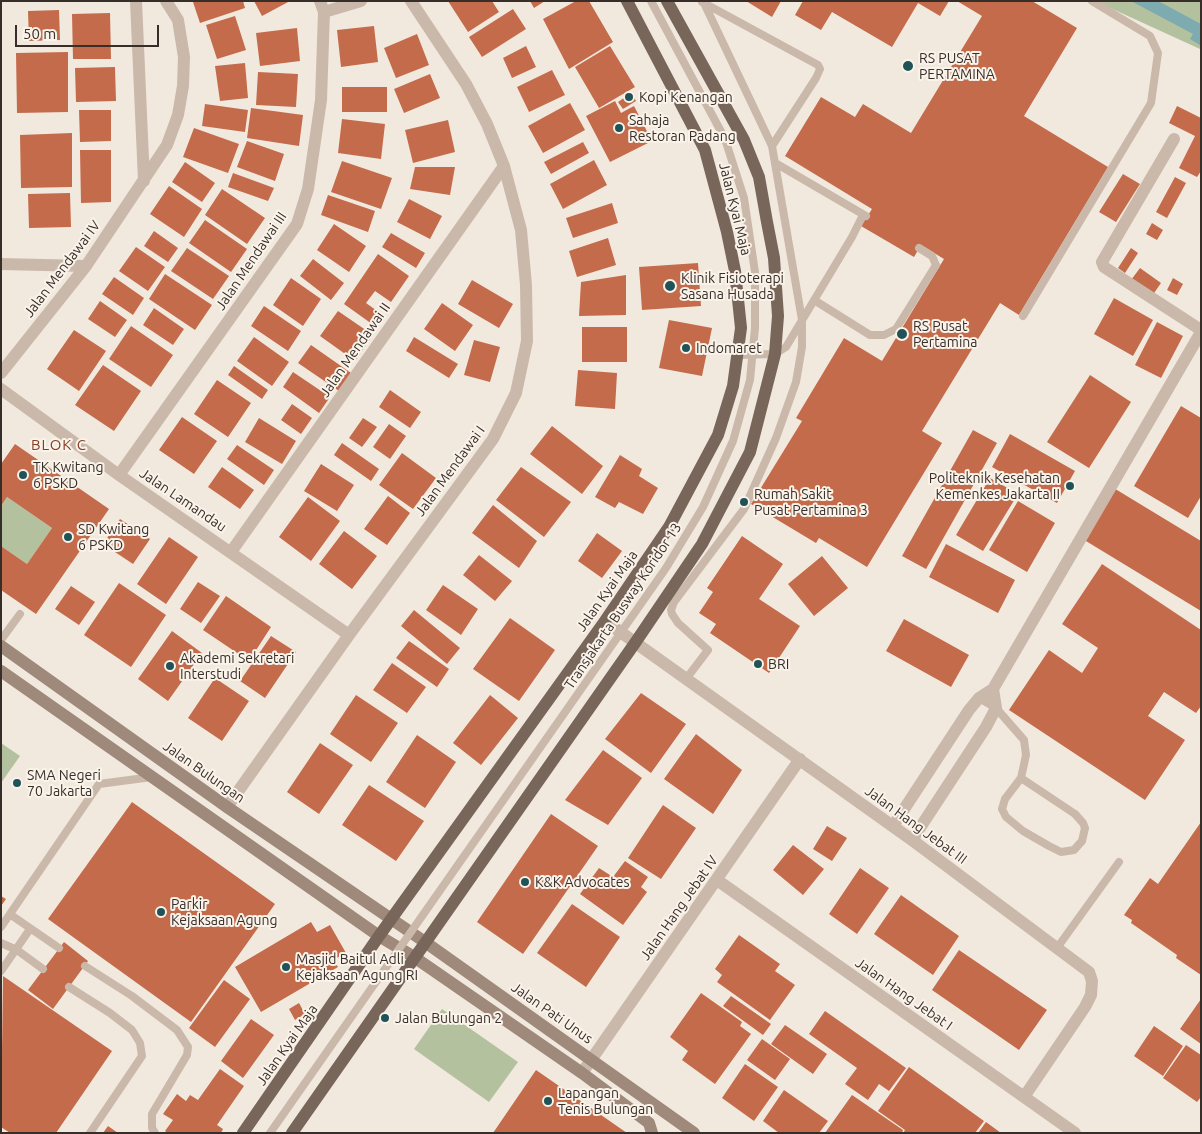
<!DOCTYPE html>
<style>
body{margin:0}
#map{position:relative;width:1202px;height:1134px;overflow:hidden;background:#f2e9de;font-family:Ubuntu,sans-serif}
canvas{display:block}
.frame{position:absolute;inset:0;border:2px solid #382e29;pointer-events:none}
.scale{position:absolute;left:15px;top:25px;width:144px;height:22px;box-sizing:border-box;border:2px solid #382e29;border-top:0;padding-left:6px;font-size:15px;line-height:18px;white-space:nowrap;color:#382e29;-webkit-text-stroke:4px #faf3ea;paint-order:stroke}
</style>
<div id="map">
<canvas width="1202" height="1134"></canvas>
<div class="frame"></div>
<div class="scale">50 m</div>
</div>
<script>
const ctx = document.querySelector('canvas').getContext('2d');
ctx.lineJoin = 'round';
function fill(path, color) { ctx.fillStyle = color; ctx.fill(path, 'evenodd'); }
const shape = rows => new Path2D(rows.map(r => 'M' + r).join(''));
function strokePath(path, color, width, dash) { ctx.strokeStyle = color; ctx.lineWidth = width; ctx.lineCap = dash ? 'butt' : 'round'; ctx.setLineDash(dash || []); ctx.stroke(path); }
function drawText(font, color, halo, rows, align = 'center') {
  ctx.font = font + ' Ubuntu,sans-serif'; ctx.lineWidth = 4; ctx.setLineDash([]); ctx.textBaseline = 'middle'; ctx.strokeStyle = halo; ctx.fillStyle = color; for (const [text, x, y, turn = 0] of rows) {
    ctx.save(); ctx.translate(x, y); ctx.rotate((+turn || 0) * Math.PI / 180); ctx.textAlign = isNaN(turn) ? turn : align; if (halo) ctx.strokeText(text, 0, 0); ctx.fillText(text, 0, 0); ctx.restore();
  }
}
const green = shape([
 [1095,1,1201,1,1201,47,1200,49],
 [7,497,52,528,27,564,1,546,1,506],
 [1,743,20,756,1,783],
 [442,1009,518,1062,489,1102,414,1049]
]);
const water = shape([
 [1131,1,1158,1,1201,24,1200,45,1190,39,1193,34]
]);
const building = shape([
 [243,1,245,8,200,23,193,2],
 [254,1,290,1,262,16],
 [448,1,492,1,499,12,468,32],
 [530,1,545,1,534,8],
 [576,1,589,1,613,42,569,69,543,19],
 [746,1,781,1,772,17],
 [803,1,949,1,940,16,918,3,892,47,832,12,821,30,795,15],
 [957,1,1032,1,1077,28,1024,116,1108,167,1019,315,1000,303,922,431,942,443,867,567,819,538,816,543,751,504,802,421,796,418,844,338,882,361,944,259,921,245,914,257,861,226,872,209,785,156,821,97,855,117,863,104,911,133,982,16],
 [513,9,526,29,482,57,469,37],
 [59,10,60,40,29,41,28,11],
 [110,13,111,59,73,59,72,14],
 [235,16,246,50,217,59,206,25],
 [374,26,378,62,341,67,337,30],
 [297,28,300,61,260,66,256,33],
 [417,34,429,65,396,78,384,48],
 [526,46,536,67,512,78,503,58],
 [610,46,635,87,599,108,575,67],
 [68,52,68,112,17,113,16,53],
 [245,63,248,98,220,101,215,66],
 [115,67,116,101,76,102,75,68],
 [552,70,565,95,529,112,517,87],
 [258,72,298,74,296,107,256,105],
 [430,74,440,98,404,113,394,89],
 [342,87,387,87,387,112,342,112],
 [631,93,636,101,623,109,618,102],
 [615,101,621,113,634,106,652,141,610,162,586,116],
 [570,103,585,130,543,153,528,126],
 [205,104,248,110,245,132,202,126],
 [1177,106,1201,118,1201,171,1197,177,1179,168,1195,136,1169,123],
 [251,108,303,115,299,146,247,138],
 [79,110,111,110,111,141,80,142],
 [342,119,385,124,381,159,338,153],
 [448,120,455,152,413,163,405,130],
 [194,128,239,144,228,173,183,157],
 [72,133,72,187,21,188,20,135],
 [247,141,284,154,275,181,237,167],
 [583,142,589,153,551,174,544,162],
 [80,150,111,150,111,202,81,203],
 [594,160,607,185,563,209,550,184],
 [342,161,392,178,381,209,331,192],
 [185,162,215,183,202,202,172,182],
 [415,167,455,167,450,195,410,189],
 [233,173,274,188,268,201,228,187],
 [1123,174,1140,184,1116,222,1099,212],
 [1175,177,1186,183,1167,218,1156,212],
 [169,186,202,209,184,237,150,214],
 [222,189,265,218,247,244,205,215],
 [70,193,71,227,29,228,28,194],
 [328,195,375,211,368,232,321,215],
 [409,199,442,216,430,239,397,222],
 [612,203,618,223,573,238,566,218],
 [205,220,247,249,231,272,189,243],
 [1152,223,1163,230,1157,240,1146,234],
 [334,224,366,246,349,272,317,250],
 [154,231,178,248,168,262,144,246],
 [391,233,425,253,416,268,382,247],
 [608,238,616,265,577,277,569,251],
 [136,247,165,267,148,291,119,271],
 [187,248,229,276,213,299,171,271],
 [1131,248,1138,253,1125,273,1118,268],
 [378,254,409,276,391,302,375,291,366,303,380,313,372,324,344,304],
 [313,259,344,283,331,300,300,276],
 [698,263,701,306,642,310,639,267],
 [1140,268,1161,283,1152,296,1131,280],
 [165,274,212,305,195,330,149,299],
 [626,275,626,315,579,316,581,282],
 [114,277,144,298,133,315,102,294],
 [291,278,321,299,303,326,273,305],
 [1173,278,1183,284,1177,295,1167,290],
 [472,280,513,304,499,328,458,304],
 [1114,298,1153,320,1133,356,1094,334],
 [100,301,127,320,115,337,88,319],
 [442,303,473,325,455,351,424,329],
 [264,306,301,331,288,351,251,326],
 [154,308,184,329,173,345,143,325],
 [338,311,373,335,355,361,320,336],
 [669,320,712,328,702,376,659,368],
 [1157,322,1183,336,1161,378,1135,365],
 [131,326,173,355,151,387,109,359],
 [582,327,627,327,627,362,582,362],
 [74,330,106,351,79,391,47,369],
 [254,337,289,362,272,386,237,361],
 [414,337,458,364,449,378,406,351],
 [474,340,500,347,490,382,464,375],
 [311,345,351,373,339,391,298,363],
 [103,365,141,391,114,431,75,405],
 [234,366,268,390,262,399,228,375],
 [578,370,617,373,615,409,575,406],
 [293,372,330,397,319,413,283,387],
 [1090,375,1131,402,1089,468,1047,442],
 [217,380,251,403,228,437,194,414],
 [390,390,421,412,410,428,379,407],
 [292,404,312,418,301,434,281,420],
 [1181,406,1201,418,1201,496,1188,518,1134,486],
 [182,417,217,441,194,474,159,450],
 [259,418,296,441,282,464,245,442],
 [363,418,377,427,362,447,349,438],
 [389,424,406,436,390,459,373,447],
 [552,426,603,466,582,494,530,454],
 [973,430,997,443,926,569,902,556],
 [1010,434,1075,471,1057,503,992,467],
 [342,443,379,469,371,481,334,455],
 [15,444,109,509,36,614,1,590,1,546,27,564,52,528,7,497,1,506,1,464],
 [237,445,274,470,264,485,227,459],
 [402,453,436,478,413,509,379,485],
 [620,455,642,469,639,476,658,488,643,514,619,502,615,508,595,497],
 [321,464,354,485,337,511,304,491],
 [222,467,254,490,240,509,208,487],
 [521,467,571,502,544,537,496,500],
 [990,478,1018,494,983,551,956,535],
 [1112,487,1201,541,1201,611,1081,538],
 [388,496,410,513,387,545,364,529],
 [308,497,340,521,311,561,279,537],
 [1018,501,1055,523,1027,572,989,550],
 [493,505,537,541,519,568,472,533],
 [120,519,150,539,133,564,103,544],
 [344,531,377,556,352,589,319,564],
 [597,533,622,551,602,578,578,561],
 [742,536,783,564,759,599,800,626,769,673,710,633,716,624,699,613,713,592,707,588],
 [169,537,198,557,166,604,137,584],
 [946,544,1015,580,998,613,929,577],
 [479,555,512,581,495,601,463,575],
 [822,556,848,588,814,616,788,584],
 [1102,564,1201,630,1201,706,1196,713,1164,692,1148,716,1185,740,1145,800,1009,710,1049,650,1082,673,1098,648,1062,624],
 [198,582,220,596,201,623,180,609],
 [119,583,166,615,131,667,84,635],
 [443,585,478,609,461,635,426,610],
 [71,586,95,602,79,625,55,609],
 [226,596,271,627,249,661,203,630],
 [414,610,460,648,447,664,401,626],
 [510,618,555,650,519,701,473,669],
 [904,619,969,655,951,687,886,651],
 [172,631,202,653,168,701,138,679],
 [271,636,296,652,265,698,240,681],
 [409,641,449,669,437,687,396,658],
 [392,663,426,687,407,713,373,690],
 [215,678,249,701,222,741,188,718],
 [641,693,686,724,651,773,605,739],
 [356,695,398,723,371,762,330,734],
 [490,695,518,718,481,765,453,743],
 [696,734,742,770,713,814,664,779],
 [417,735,456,762,425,808,386,782],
 [320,743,353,765,319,814,287,792],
 [603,750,642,778,608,825,565,800],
 [369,785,424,821,396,861,342,825],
 [132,802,275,904,191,1022,48,919],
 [663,805,696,828,661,879,628,858],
 [551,814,598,846,523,954,477,922],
 [1201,822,1201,975,1176,958,1177,955,1131,923,1132,920,1124,915,1150,878,1158,884],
 [827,826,847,838,832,861,813,849],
 [793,845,824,869,803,895,773,870],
 [625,861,648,877,641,887,647,892,623,925,580,894,599,868,613,877],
 [860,868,889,888,857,934,829,914],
 [901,895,959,936,933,975,874,934],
 [1,896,6,899,1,906],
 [572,904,620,937,586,987,537,953],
 [311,922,317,932,330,925,346,953,333,960,338,967,261,1012,235,967],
 [739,935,780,964,775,971,795,985,770,1020,717,982,722,975,715,969],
 [64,942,88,961,53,1009,28,990],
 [959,950,1047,1010,1019,1050,932,990],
 [3,976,112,1051,56,1133,10,1133,1,1127],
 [224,980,250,999,215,1047,189,1028],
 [701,993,742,1022,740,1026,751,1034,715,1084,682,1060,688,1051,670,1037],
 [731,996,771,1024,763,1035,723,1006],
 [1201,999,1201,1044,1180,1029],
 [299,1003,305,1014,295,1020,289,1009],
 [825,1011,906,1068,889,1091,879,1084,868,1100,845,1084,857,1068,809,1034],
 [251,1019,274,1035,243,1078,221,1061],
 [785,1025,827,1054,813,1074,771,1044],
 [1154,1026,1183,1046,1163,1076,1134,1056],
 [762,1039,790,1059,775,1080,747,1060],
 [1186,1045,1201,1055,1201,1097,1197,1102,1163,1078],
 [745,1064,778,1087,754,1121,722,1098],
 [909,1067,984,1121,975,1133,903,1133,905,1130,878,1111],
 [220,1069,244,1086,217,1125,223,1129,221,1133,168,1133,165,1131,173,1120,163,1114,177,1094,186,1101,190,1095,198,1100],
 [536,1070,627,1133,493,1133],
 [784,1090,828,1121,819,1133,779,1133,763,1121],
 [852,1095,903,1130,902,1133,825,1133],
 [986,1122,1001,1133,978,1133],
 [108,1126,118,1133,103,1133]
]);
const lane = shape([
 [702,2,818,65,820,69,816,78,772,146],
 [777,164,866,216],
 [814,300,870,335,884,335,896,329,936,265,932,256,919,248],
 [1023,316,1151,103,1158,53,1150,36,1092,1],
 [738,355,775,354,786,347,852,237,863,215],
 [1,640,20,614],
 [686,679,708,650,678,623,672,614,671,610,674,602,744,509,776,438,796,382,802,347,802,320,772,146,704,3],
 [979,698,996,708,1024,740,1026,755,1021,778,1075,814,1083,823,1085,828,1082,841,1074,850,1061,852,1049,846,1023,831,1006,817,1002,809,1005,799,1021,778],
 [11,915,59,948],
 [1,927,99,784,152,777],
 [1,943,17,950,43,969],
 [1057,948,1119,862],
 [85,966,132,996,177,1030,188,1047,187,1055,152,1114,152,1128,155,1133],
 [1,971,30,929],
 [69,987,110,1013,132,1030,140,1043,142,1056,90,1133]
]);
const street = shape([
 [136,1,144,181],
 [324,12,361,1],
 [1174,139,1102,262,1104,267,1201,330],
 [1,264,86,266],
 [1,373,86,266,167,145,178,115,183,86,184,57,178,20,166,1],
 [1,389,119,475,349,635],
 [119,475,297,224,308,189,321,100,324,12,320,1],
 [231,552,504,166],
 [605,621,912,840,1089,972,1092,981,1091,995,1085,1007,1024,1097],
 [227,807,349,635,493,439,516,393,527,341,526,285,521,230,504,166,487,124,466,84,411,1],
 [893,826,969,710,979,698,993,689,1201,332],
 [912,840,986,727,996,708,993,689],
 [717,880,1075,1133],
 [582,1073,800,759]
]);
const secondary = shape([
 [1,646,227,807,425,942,694,1133],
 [1,671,379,936,414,957,582,1073,649,1123,652,1133]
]);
const primary = shape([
 [243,1133,379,936,605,621,669,527,718,435,733,386,741,328,735,271,727,232,705,150,627,1],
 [292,1133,635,643,702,544,750,452,775,354,778,316,774,258,767,222,759,177,744,140,667,1]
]);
const laneBridge = shape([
 [270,1133,666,568,703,507,733,441,750,380,755,328,755,272,744,198,725,139,651,1]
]);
const markers = [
 [908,66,6,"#205358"],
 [629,97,5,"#205358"],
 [619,128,5,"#205358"],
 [670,286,6,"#205358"],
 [902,334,6,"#205358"],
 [686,348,5,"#205358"],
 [23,475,5,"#205358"],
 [1070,486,5,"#205358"],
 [744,502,5,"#205358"],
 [68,537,5,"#205358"],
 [758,664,5,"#205358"],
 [170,666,5,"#205358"],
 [17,783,5,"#205358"],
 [525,882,5,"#205358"],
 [161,912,5,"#205358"],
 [286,967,5,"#205358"],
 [385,1018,5,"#205358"],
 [548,1101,5,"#205358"]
];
const poiNames = [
 ["RS PUSAT",919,58],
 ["PERTAMINA",919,74],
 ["Kopi Kenangan",639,97],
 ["Sahaja",629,120],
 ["Restoran Padang",629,136],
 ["Klinik Fisioterapi",681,278],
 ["Sasana Husada",681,294],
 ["RS Pusat",913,326],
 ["Pertamina",913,342],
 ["Indomaret",696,348],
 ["TK Kwitang",33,467],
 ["6 PSKD",33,483],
 ["Politeknik Kesehatan",1060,478,"right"],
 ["Kemenkes Jakarta II",1060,494,"right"],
 ["Rumah Sakit",754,494],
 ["Pusat Pertamina 3",754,510],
 ["SD Kwitang",78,529],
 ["6 PSKD",78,545],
 ["Akademi Sekretari",180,658],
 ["Interstudi",180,674],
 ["BRI",768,664],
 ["SMA Negeri",27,775],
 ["70 Jakarta",27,791],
 ["K&K Advocates",535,882],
 ["Parkir",171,904],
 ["Kejaksaan Agung",171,920],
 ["Masjid Baitul Adli",296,959],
 ["Kejaksaan Agung RI",296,975],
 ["Jalan Bulungan 2",395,1018],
 ["Lapangan",558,1093],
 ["Tenis Bulungan",558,1109]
];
const streetNames = [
 ["Jalan Kyai Maja",735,209,76],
 ["Jalan Mendawai III",251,261,-56],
 ["Jalan Mendawai IV",62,269,-53],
 ["Jalan Mendawai II",355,350,-55],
 ["Jalan Mendawai I",450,471,-54],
 ["Jalan Lamandau",183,500,34],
 ["Jalan Kyai Maja",607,591,-55],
 ["Transjakarta Busway Koridor 13",623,606,-56],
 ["Jalan Bulungan",204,772,35],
 ["Jalan Hang Jebat III",916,825,36],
 ["Jalan Hang Jebat IV",679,908,-55],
 ["Jalan Hang Jebat I",904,994,35],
 ["Jalan Pati Unus",552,1013,35],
 ["Jalan Kyai Maja",287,1045,-55]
];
const neighbourhoodNames = [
 ["BLOK C",59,445]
];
fill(green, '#b4c19e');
fill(water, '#7dabaf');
fill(building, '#c36b4b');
strokePath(lane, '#cab9aa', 8);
strokePath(street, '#cab9aa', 12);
strokePath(secondary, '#9e897b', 12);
strokePath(primary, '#79665b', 12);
strokePath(laneBridge, '#cab9aa', 8);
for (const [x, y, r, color] of markers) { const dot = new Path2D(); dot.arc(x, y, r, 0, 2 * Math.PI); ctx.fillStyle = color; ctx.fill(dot); strokePath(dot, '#faf3ea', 2); }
drawText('14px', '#382e29', '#faf3ea', poiNames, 'left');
drawText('14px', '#382e29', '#faf3ea', streetNames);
ctx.letterSpacing = '1px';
drawText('15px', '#853d24', '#faf3ea', neighbourhoodNames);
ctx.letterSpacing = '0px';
</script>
